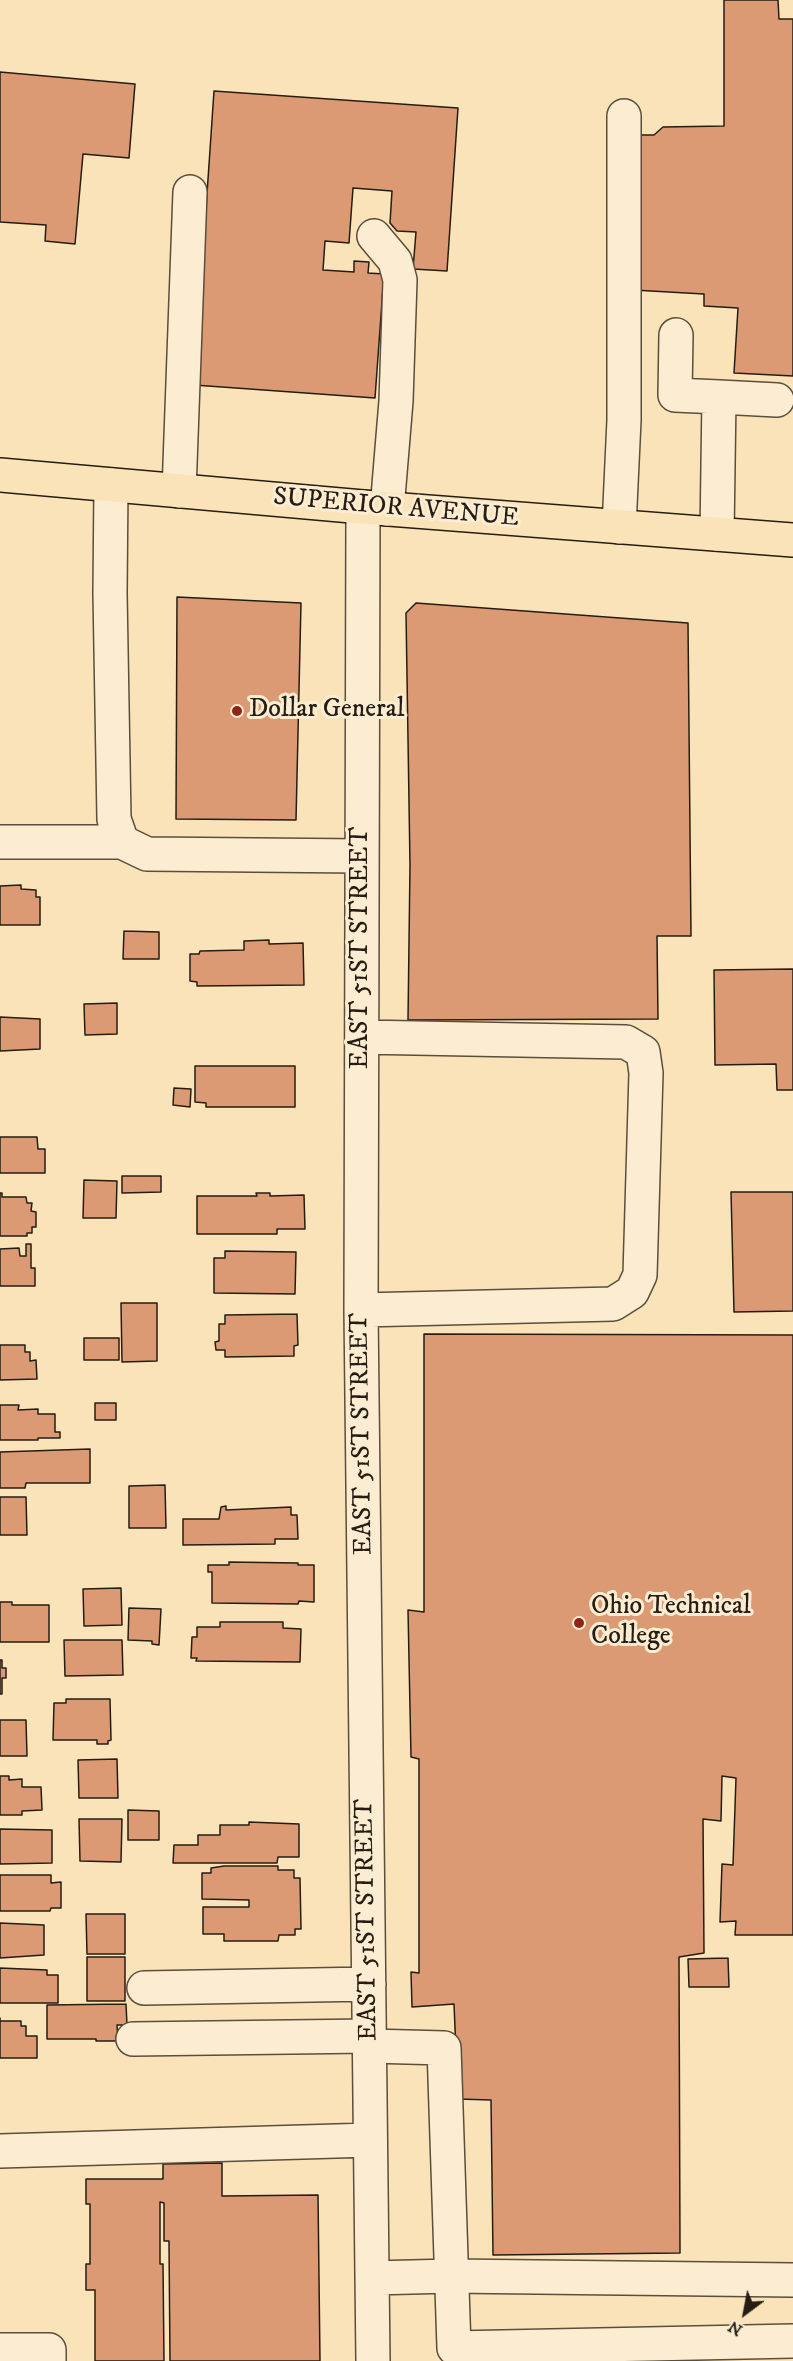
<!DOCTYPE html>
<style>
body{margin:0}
#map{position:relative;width:793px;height:2361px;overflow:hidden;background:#fbe3b9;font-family:"IM FELL DW Pica",serif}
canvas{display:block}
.north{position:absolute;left:715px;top:2283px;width:60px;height:60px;-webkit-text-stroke:4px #fcedd2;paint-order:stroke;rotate:212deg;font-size:16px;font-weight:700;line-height:24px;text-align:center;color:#251d12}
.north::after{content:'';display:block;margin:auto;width:21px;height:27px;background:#251d12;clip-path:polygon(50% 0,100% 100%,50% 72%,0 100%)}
</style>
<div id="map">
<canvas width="793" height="2361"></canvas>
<div class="north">N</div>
</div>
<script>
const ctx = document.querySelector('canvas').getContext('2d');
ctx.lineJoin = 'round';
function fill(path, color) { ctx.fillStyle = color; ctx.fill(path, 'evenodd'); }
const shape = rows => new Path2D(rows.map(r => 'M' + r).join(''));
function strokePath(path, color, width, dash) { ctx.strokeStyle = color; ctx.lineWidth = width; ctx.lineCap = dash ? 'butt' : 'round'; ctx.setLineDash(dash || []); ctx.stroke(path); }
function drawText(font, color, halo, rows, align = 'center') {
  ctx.font = font + ' "IM FELL DW Pica",serif'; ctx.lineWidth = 6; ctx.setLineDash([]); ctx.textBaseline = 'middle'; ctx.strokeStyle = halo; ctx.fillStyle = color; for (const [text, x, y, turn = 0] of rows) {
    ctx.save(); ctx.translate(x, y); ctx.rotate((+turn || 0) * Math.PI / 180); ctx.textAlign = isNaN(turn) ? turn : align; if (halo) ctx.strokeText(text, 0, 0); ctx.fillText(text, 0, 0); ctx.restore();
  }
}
const building = shape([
 [724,0,778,0,779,19,793,19,793,376,734,373,738,308,704,306,704,294,633,290,633,135,654,135,663,127,724,126,724,0],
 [0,72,135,84,129,158,83,154,75,244,45,241,46,225,0,222,0,72],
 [214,91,458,108,447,271,413,269,416,232,397,231,390,223,392,191,353,188,349,243,325,241,323,270,354,272,354,261,369,262,368,273,384,274,375,398,194,385,214,91],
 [177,597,301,603,296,820,176,819,177,597],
 [416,603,688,623,691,936,657,936,658,1019,408,1020,410,865,406,613,416,603],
 [21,885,21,889,36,890,36,897,40,897,40,925,0,925,0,886,21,885],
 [124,931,159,932,159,959,123,959,124,931],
 [269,940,269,944,303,943,304,985,197,986,197,982,190,981,190,954,199,954,200,951,244,950,244,941,269,940],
 [793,969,793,1090,777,1090,776,1064,715,1065,714,970,793,969],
 [117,1003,117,1034,85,1035,84,1004,117,1003],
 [0,1017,40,1019,40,1049,0,1051,0,1017],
 [195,1066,295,1066,295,1107,206,1107,206,1103,195,1102,195,1066],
 [174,1088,191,1089,190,1107,173,1105,174,1088],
 [0,1137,37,1137,38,1149,45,1149,45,1173,0,1173,0,1137],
 [122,1176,161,1176,161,1192,122,1193,122,1176],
 [84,1180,117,1181,116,1218,83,1218,84,1180],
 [731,1192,793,1192,793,1311,734,1312,731,1192],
 [0,1193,2,1193,2,1197,26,1197,27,1203,32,1203,31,1211,36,1212,36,1227,32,1227,32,1233,27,1233,27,1236,0,1236,0,1193],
 [256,1193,270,1193,270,1196,304,1195,305,1229,277,1229,277,1234,197,1234,197,1196,257,1196,256,1193],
 [26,1244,31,1244,31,1268,35,1268,35,1286,0,1286,0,1249,19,1248,20,1256,26,1256,26,1244],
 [225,1251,296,1252,295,1294,214,1293,214,1258,225,1258,225,1251],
 [121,1303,157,1303,157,1361,122,1362,121,1303],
 [297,1314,298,1345,294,1346,294,1356,225,1357,225,1350,216,1350,215,1342,219,1341,219,1324,225,1324,225,1315,297,1314],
 [424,1334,793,1335,793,1935,735,1935,736,1921,720,1922,722,1864,733,1865,736,1778,722,1776,721,1821,703,1819,704,1953,679,1957,680,2253,493,2255,491,2100,458,2099,454,2004,412,2007,411,1972,419,1973,419,1759,411,1757,408,1610,424,1612,424,1334],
 [84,1338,119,1338,119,1360,84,1360,84,1338],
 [0,1345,25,1345,25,1352,30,1352,30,1361,36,1360,37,1379,0,1380,0,1345],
 [95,1403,116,1403,116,1420,95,1420,95,1403],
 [0,1405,19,1405,18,1410,38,1409,38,1414,55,1414,55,1432,60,1432,60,1438,38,1438,38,1440,0,1440,0,1405],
 [90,1449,90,1483,26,1483,25,1488,0,1488,0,1452,90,1449],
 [165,1485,166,1528,129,1528,129,1486,165,1485],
 [0,1497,26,1497,27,1535,0,1535,0,1497],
 [226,1506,226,1510,291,1507,291,1515,297,1515,298,1539,275,1539,275,1544,183,1545,183,1519,219,1519,221,1507,226,1506],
 [229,1562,298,1563,298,1565,314,1565,314,1602,299,1601,298,1604,212,1603,212,1572,208,1572,208,1565,229,1565,229,1562],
 [121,1588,122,1625,84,1626,83,1589,121,1588],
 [0,1602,12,1602,12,1605,49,1605,49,1642,0,1642,0,1602],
 [129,1608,161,1609,159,1645,152,1644,152,1641,128,1640,129,1608],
 [220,1622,283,1622,283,1628,301,1629,300,1662,196,1661,197,1658,191,1658,192,1637,197,1637,197,1627,220,1627,220,1622],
 [64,1640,122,1640,123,1675,65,1676,64,1640],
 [0,1660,2,1660,2,1668,6,1668,6,1678,2,1678,2,1694,0,1694,0,1660],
 [66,1699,110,1699,111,1740,108,1741,108,1744,97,1744,97,1740,53,1740,54,1703,66,1703,66,1699],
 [0,1720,26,1720,27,1756,0,1756,0,1720],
 [117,1759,118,1798,79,1798,78,1760,117,1759],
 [0,1776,9,1776,9,1780,22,1779,22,1787,41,1787,42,1810,22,1811,22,1815,0,1815,0,1776],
 [128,1810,159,1811,159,1840,128,1840,128,1810],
 [79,1819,122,1819,121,1862,80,1861,79,1819],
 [249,1822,299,1824,299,1857,278,1857,277,1863,173,1863,174,1845,198,1845,198,1835,220,1835,220,1825,249,1825,249,1822],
 [0,1829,52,1830,52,1863,0,1864,0,1829],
 [224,1866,278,1866,278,1870,294,1870,294,1878,300,1878,301,1929,295,1929,295,1935,279,1935,278,1941,224,1941,224,1934,203,1934,203,1907,249,1907,249,1900,202,1899,202,1873,211,1873,211,1868,224,1866],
 [0,1875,51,1875,51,1883,61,1882,61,1908,51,1908,50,1911,0,1911,0,1875],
 [86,1914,125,1914,125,1954,87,1954,86,1914],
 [0,1923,44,1925,44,1955,0,1958,0,1923],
 [87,1957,125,1957,125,2001,87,2001,87,1957],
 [728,1958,729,1987,689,1987,688,1959,728,1958],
 [0,1968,47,1970,47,1975,58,1975,58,2003,0,2003,0,1968],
 [126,2004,127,2025,117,2025,118,2041,96,2041,96,2039,47,2039,47,2005,126,2004],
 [0,2018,0,2021,21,2021,21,2026,26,2026,26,2036,37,2036,37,2058,0,2058,0,2018],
 [222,2163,222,2196,318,2195,320,2361,170,2361,169,2241,164,2241,164,2203,160,2202,160,2264,163,2264,164,2361,95,2361,95,2290,86,2290,86,2264,90,2264,90,2204,86,2204,86,2179,163,2179,163,2164,222,2163]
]);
const minor = shape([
 [374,236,395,261,400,280,396,401,387,509],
 [676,335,675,395,719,397,717,534],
 [719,397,777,400],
 [111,485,110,593,114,819,122,842,147,854,362,856],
 [179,491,190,192],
 [363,507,361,1310,373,2361],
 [619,527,624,420,624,116],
 [0,842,122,842],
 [361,1310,613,1304,632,1292,640,1275,646,1073,643,1052,626,1042,362,1037],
 [144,1988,369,1984],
 [133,2039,369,2036],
 [370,2046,444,2048,454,2348,793,2341],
 [0,2151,370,2140],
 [372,2278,451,2276,793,2280],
 [0,2350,49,2350,49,2361]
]);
const major = shape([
 [0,475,363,507,793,540]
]);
const markers = [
 [237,711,6,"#8f2418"],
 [579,1623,6,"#8f2418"]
];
const streetNames = [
 ["SUPERIOR AVENUE",396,509,5],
 ["EAST 51ST STREET",362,948,-90],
 ["EAST 51ST STREET",363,1434,-91],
 ["EAST 51ST STREET",368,1920,-91]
];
const poiNames = [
 ["Dollar General",249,711],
 ["Ohio Technical",591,1608],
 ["College",591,1638]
];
fill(building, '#db9a74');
strokePath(building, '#251d12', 1.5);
strokePath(minor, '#5a4e3c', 36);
strokePath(major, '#251d12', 36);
strokePath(minor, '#fcedd2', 33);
strokePath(major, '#fbe3b9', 33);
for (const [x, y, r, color] of markers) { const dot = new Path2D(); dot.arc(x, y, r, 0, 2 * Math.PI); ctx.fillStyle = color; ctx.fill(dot); strokePath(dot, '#fcedd2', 2); }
drawText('26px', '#251d12', '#fcedd2', streetNames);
drawText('26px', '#251d12', '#fcedd2', poiNames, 'left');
</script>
